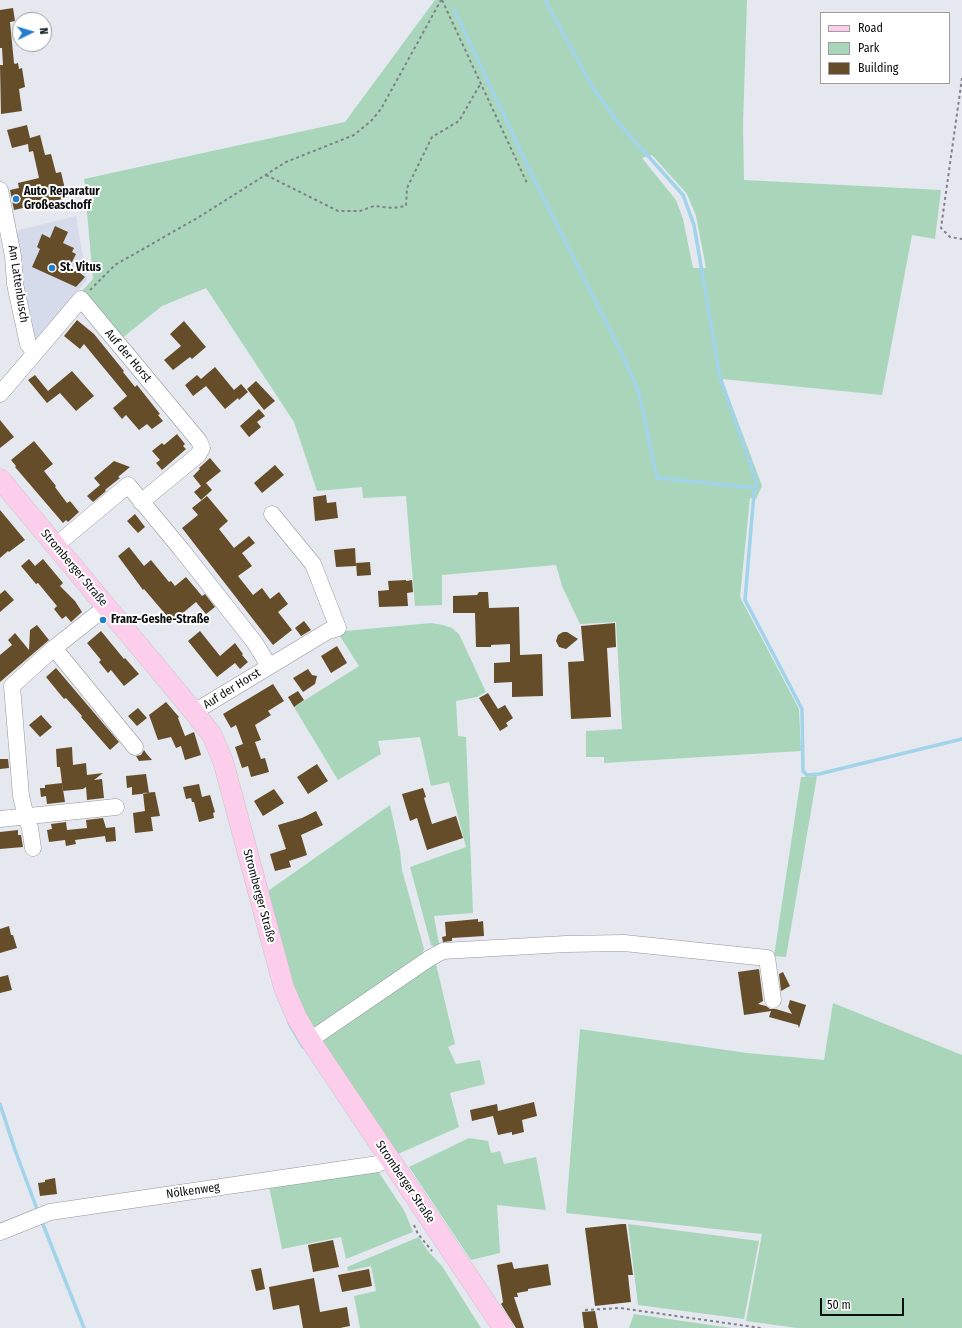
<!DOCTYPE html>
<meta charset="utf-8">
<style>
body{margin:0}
#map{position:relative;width:962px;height:1328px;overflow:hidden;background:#e5e8ef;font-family:"Fira Sans Condensed",sans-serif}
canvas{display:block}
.legend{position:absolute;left:820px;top:12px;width:130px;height:72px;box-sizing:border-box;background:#fff;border:1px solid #9e9e9f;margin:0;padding:5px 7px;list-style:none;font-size:12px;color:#0c0d0f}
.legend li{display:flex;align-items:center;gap:8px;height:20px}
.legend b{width:20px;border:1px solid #9e9e9f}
.north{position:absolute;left:12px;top:12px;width:40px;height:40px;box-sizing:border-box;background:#fff;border:1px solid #9e9e9f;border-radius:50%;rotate:85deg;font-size:11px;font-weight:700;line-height:16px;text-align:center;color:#0c0d0f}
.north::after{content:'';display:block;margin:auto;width:14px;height:18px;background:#237fcc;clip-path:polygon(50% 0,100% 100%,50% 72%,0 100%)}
.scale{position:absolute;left:820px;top:1298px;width:84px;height:18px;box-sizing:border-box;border:2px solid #0c0d0f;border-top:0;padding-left:5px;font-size:12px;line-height:14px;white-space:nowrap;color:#0c0d0f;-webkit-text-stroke:3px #fff;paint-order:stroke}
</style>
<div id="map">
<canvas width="962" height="1328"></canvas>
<ul class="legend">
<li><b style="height:5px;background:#fdceeb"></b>Road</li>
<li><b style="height:11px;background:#a9d6bb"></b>Park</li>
<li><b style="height:11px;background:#664d29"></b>Building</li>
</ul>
<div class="north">N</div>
<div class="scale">50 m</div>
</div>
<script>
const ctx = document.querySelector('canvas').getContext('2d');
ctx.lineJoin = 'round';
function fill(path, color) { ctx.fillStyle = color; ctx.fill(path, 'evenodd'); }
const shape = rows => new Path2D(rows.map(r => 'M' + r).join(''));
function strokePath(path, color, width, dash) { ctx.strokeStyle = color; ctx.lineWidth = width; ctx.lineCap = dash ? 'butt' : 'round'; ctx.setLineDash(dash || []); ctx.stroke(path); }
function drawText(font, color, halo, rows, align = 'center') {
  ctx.font = font + ' "Fira Sans Condensed",sans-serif'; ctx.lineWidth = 4; ctx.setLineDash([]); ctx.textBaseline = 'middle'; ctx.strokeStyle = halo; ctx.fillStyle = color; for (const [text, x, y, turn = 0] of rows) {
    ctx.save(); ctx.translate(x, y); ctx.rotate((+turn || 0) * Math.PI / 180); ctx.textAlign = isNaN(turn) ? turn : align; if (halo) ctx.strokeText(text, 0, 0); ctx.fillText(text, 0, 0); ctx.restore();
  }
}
const built = shape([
 [76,216,87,280,34,341,30,336,15,236,19,230]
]);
const green = shape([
 [435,0,747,0,743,125,744,180,941,190,935,239,912,235,882,395,722,379,762,486,756,499,750,498,740,597,799,709,801,751,604,763,604,757,586,757,586,731,622,729,616,622,580,624,562,586,556,565,442,575,442,605,415,606,406,496,363,498,362,487,317,491,294,422,206,288,162,306,121,339,81,292,93,279,84,179,345,122],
 [652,155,687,194,696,216,706,268,693,268,683,219,676,200,642,158],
 [431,623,443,625,452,628,459,634,486,692,477,697,456,701,458,736,466,737,473,913,434,916,440,949,431,945,410,867,466,847,449,782,431,786,420,737,378,741,381,754,338,780,294,707,359,666,338,633,345,631],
 [817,776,786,957,774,956,801,777],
 [390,805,400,851,402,870,424,949,420,960,315,1033,291,982,268,891],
 [435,960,455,1044,448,1047,456,1064,480,1060,485,1084,450,1093,459,1127,398,1154,323,1042,324,1036],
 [833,1003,962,1055,962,1328,797,1328,746,1321,762,1234,566,1213,580,1029,747,1053,824,1060],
 [469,1138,488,1141,491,1153,500,1151,504,1164,536,1157,546,1210,497,1205,500,1253,471,1260,409,1167],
 [378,1171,405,1212,413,1232,346,1259,341,1237,282,1249,269,1186],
 [628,1224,759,1241,744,1319,638,1305],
 [419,1237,427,1250,442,1266,481,1328,360,1328,354,1296,376,1291,371,1266,348,1271,347,1267],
 [634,1314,732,1328,629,1328]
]);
const stream = shape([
 [545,0,593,88,616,120,683,195,694,225,720,377,757,483,754,493,745,600,802,709,803,771,807,775,819,774,962,739],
 [454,9,529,169,624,358,639,393,657,478,756,488],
 [289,1023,303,1047],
 [0,1104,15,1150,37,1209],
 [42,1222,84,1328]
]);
const building = shape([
 [13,8,15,21,10,22,14,63,15,64,18,63,19,69,22,68,25,87,19,89,22,111,1,114,0,65,3,65,2,48,0,48,0,10],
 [27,125,30,138,40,135,45,155,51,154,56,173,61,172,67,198,14,210,10,190,19,188,18,183,39,178,33,151,29,152,28,144,12,148,7,130],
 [55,226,68,232,63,243,74,248,72,252,76,254,69,268,80,273,85,277,76,287,32,267,40,249,37,247,42,234,50,238],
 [77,320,94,334,124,371,123,372,135,387,137,385,160,414,158,415,163,421,152,429,147,424,139,430,126,415,122,419,113,408,127,396,84,344,80,349,64,336],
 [184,321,206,347,192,359,190,357,173,370,164,360,181,346,170,334],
 [215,367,234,390,241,384,248,392,239,400,238,398,225,409,206,386,193,396,185,385,197,375,201,379],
 [72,371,94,396,76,411,60,393,47,403,28,380,35,375,48,391],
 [256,381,275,401,264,410,247,389],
 [259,409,265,416,257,422,261,427,249,437,240,426],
 [0,420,14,437,0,448],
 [177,434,185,444,183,446,186,449,162,470,156,463,160,460,152,451,162,443,164,445],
 [34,441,53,464,44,471,56,486,55,487,67,503,70,501,79,512,68,522,66,520,63,523,15,467,16,466,11,460],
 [210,458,221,471,206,483,212,490,201,500,194,492,201,486,193,476,200,469,199,468],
 [114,461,130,467,118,477,120,478,105,490,106,491,93,502,87,496,100,485,94,478],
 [275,465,284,475,262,493,254,483],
 [326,495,327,503,336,502,338,518,315,521,313,497],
 [207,496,228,521,219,529,234,548,249,536,255,543,242,553,252,566,238,576,253,595,262,588,270,599,279,592,288,604,278,612,292,630,273,645,182,528,198,515,192,508],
 [0,510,25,540,9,552,8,551,0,558],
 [135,514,145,527,138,533,127,521],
 [129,547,144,566,151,560,169,582,171,581,175,586,186,577,202,596,205,594,215,607,206,614,196,602,172,622,144,589,143,590,118,556],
 [355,548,356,566,336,567,334,550],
 [29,559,35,566,43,559,63,583,60,586,75,601,82,612,71,622,66,616,62,619,54,609,57,606,38,583,36,584,21,566],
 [370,562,371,575,357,576,356,563],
 [406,580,406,581,412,580,413,592,407,593,408,606,379,607,378,591,389,590,388,581],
 [5,590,14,600,0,612,0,594],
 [479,592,488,592,489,608,519,607,520,655,542,654,543,696,512,697,512,682,494,683,494,663,510,662,510,644,491,645,491,647,476,647,475,613,453,613,453,596,477,595],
 [304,621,311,630,301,636,295,628],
 [615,623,616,647,607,648,611,717,571,719,568,662,584,661,581,626],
 [37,625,49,640,0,682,0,655,12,645,8,640,15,633,29,650,30,630],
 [101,631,124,659,125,658,139,674,124,686,111,670,108,673,99,662,101,660,87,643],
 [200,631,220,656,235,643,243,654,242,655,248,662,240,669,235,663,217,677,188,641],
 [563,632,567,632,578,639,566,649,559,647,556,641,558,635],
 [337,646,347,663,331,673,321,656],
 [56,668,119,742,110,750,81,717,82,716,66,698,64,699,46,677],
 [308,669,312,675,317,676,315,684,303,692,293,678],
 [273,684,284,701,268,711,271,715,255,725,261,740,255,742,261,759,265,758,269,772,251,777,248,766,242,768,235,747,243,744,236,725,231,728,223,714],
 [298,691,304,700,294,707,288,697],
 [488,693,498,709,505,705,513,718,506,723,508,726,500,731,479,698],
 [166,702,179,717,178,718,185,736,194,732,201,755,185,760,181,746,176,748,171,737,158,740,149,715],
 [138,708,147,718,137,726,128,716],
 [41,715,52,727,40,737,29,725],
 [72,747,73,765,86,763,87,775,103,773,94,780,102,779,104,798,87,800,86,787,83,789,63,791,60,767,57,767,56,749],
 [144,750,146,753,152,760,139,761,136,756,141,755],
 [0,759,8,759,9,768,0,769],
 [317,764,328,781,308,794,297,777],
 [146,774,149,793,132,795,132,787,127,788,126,776],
 [62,783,65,802,47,804,46,796,41,797,40,788,45,788,45,785],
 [199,784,202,797,210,795,215,812,213,813,214,818,199,822,194,802,192,802,191,798,186,799,183,787],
 [423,788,426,797,424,798,432,824,456,816,463,838,427,850,417,818,410,821,402,794],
 [274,789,284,803,263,816,254,801],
 [155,792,160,816,151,817,153,831,135,833,133,813,145,811,143,793],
 [316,811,323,825,301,835,307,855,289,861,291,867,275,871,270,854,286,849,278,825,302,818],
 [103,818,106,828,115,827,116,841,106,842,105,836,75,840,76,844,66,846,65,840,49,842,47,830,52,829,51,824,66,822,67,830,87,828,86,820],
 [18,830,18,835,21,835,23,847,0,849,0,832],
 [478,919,478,922,483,921,484,936,452,938,452,941,443,942,442,937,446,936,445,922],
 [9,926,11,935,13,935,17,948,0,953,0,929],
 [759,969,763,1001,758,1004,766,1006,770,1009,776,1009,792,1014,788,1007,790,1000,806,1005,799,1028,798,1025,769,1017,771,1011,744,1015,738,972],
 [783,972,790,986,781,991,779,974],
 [8,975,12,990,0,993,0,977],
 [534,1102,537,1116,522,1120,524,1132,512,1135,512,1132,498,1135,493,1116,472,1121,470,1110,497,1104,498,1111],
 [55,1178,57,1194,40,1196,38,1183,45,1182,45,1180],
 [622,1224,626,1224,633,1275,628,1275,631,1302,595,1306,585,1228],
 [333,1240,339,1267,313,1272,308,1245],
 [512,1262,514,1269,548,1264,551,1285,528,1289,528,1291,517,1293,518,1297,514,1297,524,1328,516,1328,501,1304,503,1302,497,1265],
 [261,1268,265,1289,256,1291,251,1270],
 [369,1269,372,1286,342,1292,338,1275],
 [314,1278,320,1312,347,1307,350,1326,340,1328,303,1328,299,1305,273,1310,269,1287],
 [595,1311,598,1328,584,1328,582,1312]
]);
const path = shape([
 [442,0,527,183],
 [962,78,941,228,950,237,962,239],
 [266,175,338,211,360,211,374,206,393,208,406,206,407,188,432,137,459,121,481,83],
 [90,290,115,265,199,217,286,162,354,135,371,121,381,109,441,0],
 [414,1225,418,1234,432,1251],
 [585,1310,620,1308,761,1328]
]);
const minor = shape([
 [0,190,13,256,15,284,28,344,35,353],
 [0,394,81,299,199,441,202,448,198,455,141,502],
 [55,546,128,485,181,549,255,643,269,666],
 [54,648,135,747],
 [194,712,328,631,338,628,313,564,272,514],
 [0,819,116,807],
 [33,848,30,828,26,817,21,796,12,686,54,648,106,607],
 [310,1040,430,958,443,951,566,944,624,943,767,958,773,1000],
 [0,1232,50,1212,378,1164,388,1158]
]);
const major = shape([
 [0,479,194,712,212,735,223,761,284,988,297,1018,310,1040,503,1328]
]);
const markers = [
 [16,199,4,"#237fcc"],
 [52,268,4,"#237fcc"],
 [103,620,4,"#237fcc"]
];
const poiNames = [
 ["Auto Reparatur",24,192],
 ["Großeaschoff",24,206],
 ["St. Vitus",60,268],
 ["Franz-Geshe-Straße",111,620]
];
const streetNames = [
 ["Am Lattenbusch",18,284,81],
 ["Auf der Horst",128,356,50],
 ["Stromberger Straße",74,568,50],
 ["Auf der Horst",232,689,-32],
 ["Stromberger Straße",259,896,75],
 ["Stromberger Straße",405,1182,56],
 ["Nölkenweg",193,1191,-8]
];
fill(built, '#d5dbea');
fill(green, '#a9d6bb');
strokePath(stream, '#a1d3ea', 3.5);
fill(building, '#664d29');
strokePath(minor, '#93969d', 17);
strokePath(major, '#c5c5c5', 21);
strokePath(path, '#7f8186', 2, [3, 3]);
strokePath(minor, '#fff', 16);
strokePath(major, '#fdceeb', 20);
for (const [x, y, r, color] of markers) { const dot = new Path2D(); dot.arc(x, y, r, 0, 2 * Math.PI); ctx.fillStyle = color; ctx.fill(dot); strokePath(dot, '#fff', 1.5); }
drawText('bold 12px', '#0c0d0f', '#fff', poiNames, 'left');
drawText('12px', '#0c0d0f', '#fff', streetNames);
</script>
